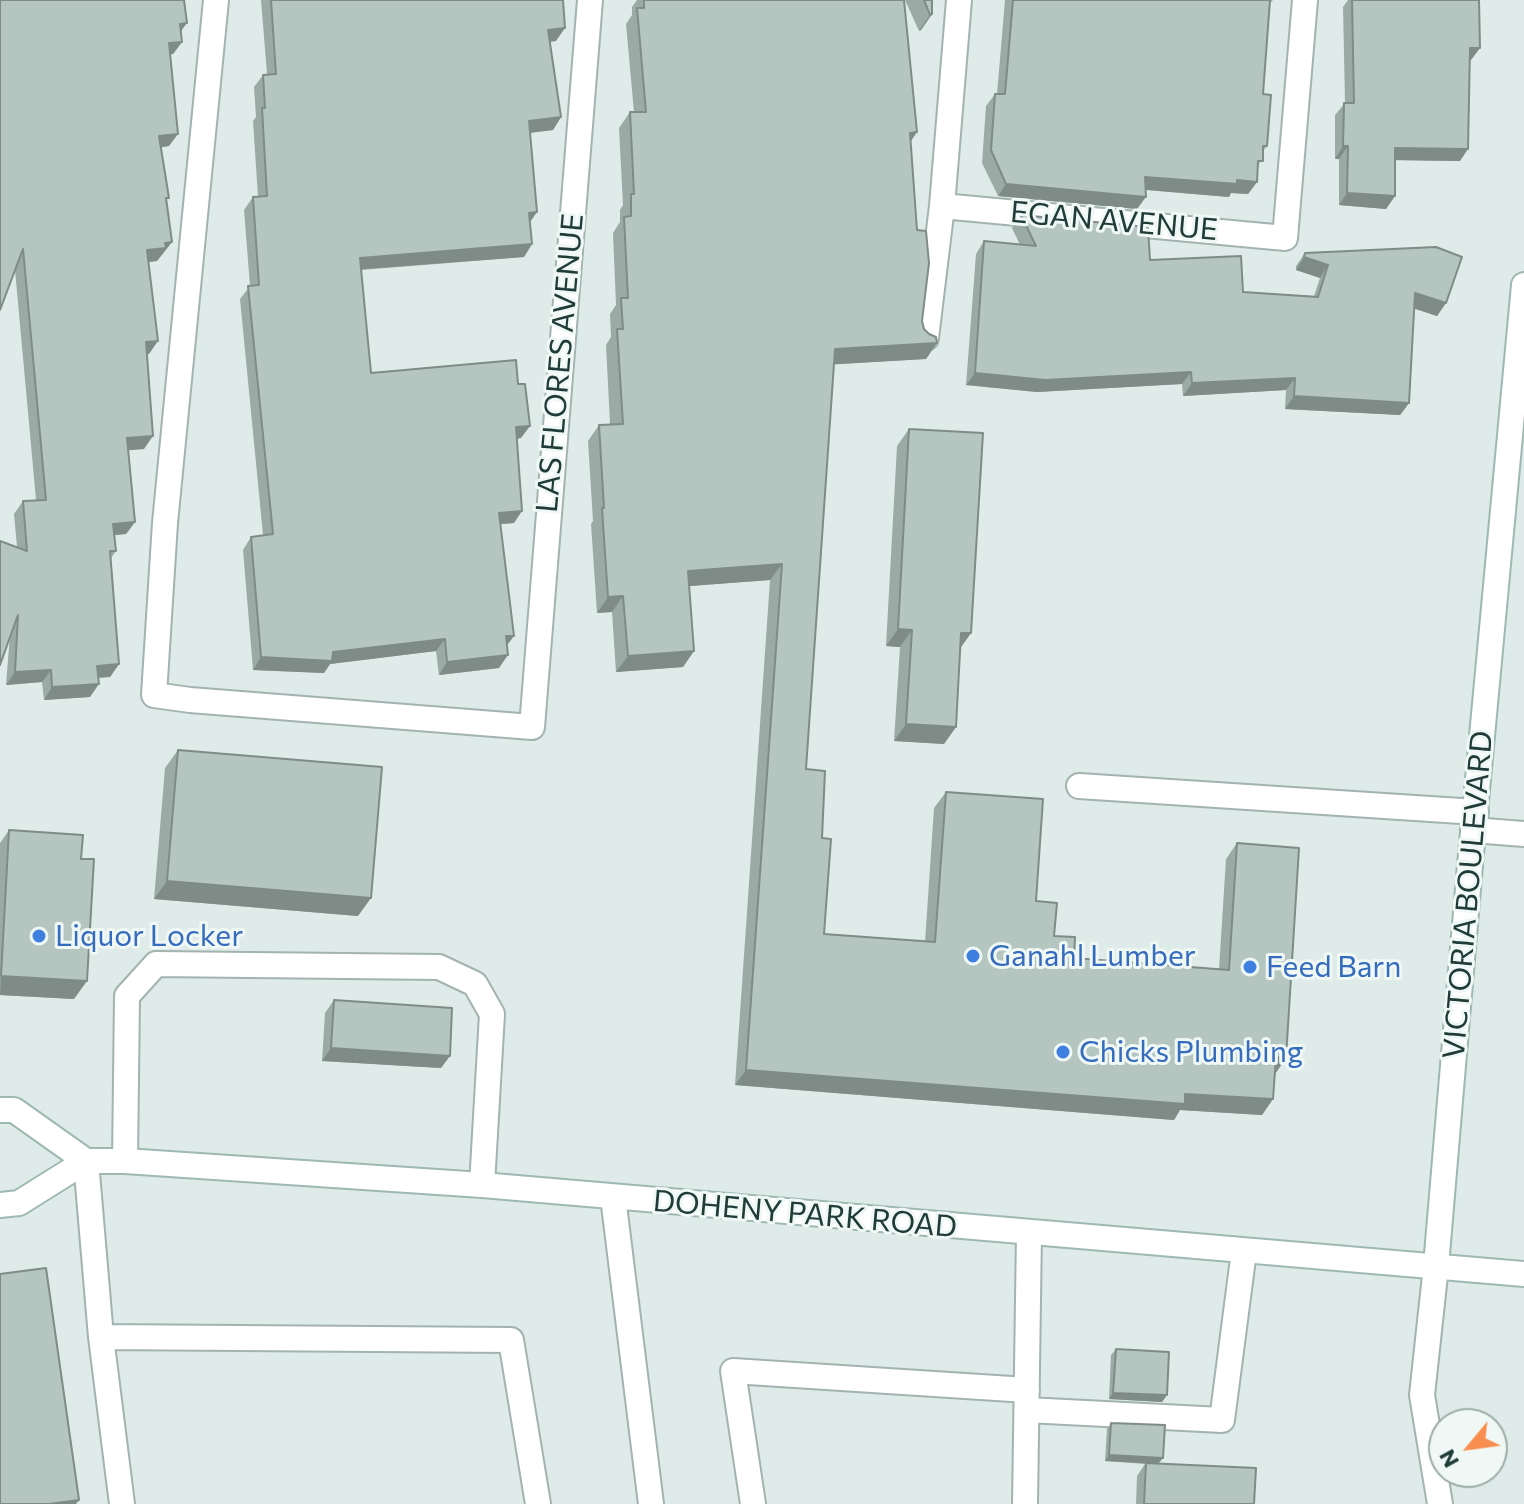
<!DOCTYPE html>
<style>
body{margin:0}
#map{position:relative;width:1524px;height:1504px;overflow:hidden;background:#dfebe8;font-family:Commissioner,sans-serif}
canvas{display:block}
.north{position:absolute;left:1428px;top:1408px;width:80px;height:80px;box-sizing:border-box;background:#f0f8f5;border:2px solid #9dada9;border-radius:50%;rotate:241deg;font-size:22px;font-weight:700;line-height:32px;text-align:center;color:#203c38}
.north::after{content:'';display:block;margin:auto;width:28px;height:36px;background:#f88f50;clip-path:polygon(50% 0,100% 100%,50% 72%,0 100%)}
</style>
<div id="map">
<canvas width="1524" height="1504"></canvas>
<div class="north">N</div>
</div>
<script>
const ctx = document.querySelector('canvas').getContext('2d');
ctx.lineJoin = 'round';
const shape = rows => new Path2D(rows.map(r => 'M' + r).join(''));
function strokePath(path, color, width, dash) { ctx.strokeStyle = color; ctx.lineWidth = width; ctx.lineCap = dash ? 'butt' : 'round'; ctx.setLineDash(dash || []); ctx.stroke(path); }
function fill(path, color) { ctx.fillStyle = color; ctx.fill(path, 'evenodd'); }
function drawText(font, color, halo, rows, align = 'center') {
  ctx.font = font + ' Commissioner,sans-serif'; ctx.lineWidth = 6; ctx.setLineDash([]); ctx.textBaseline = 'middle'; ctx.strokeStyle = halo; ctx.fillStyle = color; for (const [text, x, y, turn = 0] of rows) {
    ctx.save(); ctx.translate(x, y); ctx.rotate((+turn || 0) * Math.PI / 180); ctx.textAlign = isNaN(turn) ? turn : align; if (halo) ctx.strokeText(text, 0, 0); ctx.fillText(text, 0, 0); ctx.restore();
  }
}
const lane = shape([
 [216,0,165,523,154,695,190,700,532,727,590,0],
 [942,206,1285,238,1305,0],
 [926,338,942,206,959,0],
 [1079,786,1476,812],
 [1473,830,1524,834],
 [86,1161,101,1337,122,1504],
 [125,1161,127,996,156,964,439,967,475,984,492,1014,482,1185],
 [613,1197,651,1504],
 [101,1337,511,1340,538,1504],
 [1027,1410,1222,1420,1244,1251],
 [753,1504,733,1371,1027,1390],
 [1025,1504,1029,1232]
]);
const street = shape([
 [1436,1266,1422,1395,1440,1504]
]);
const secondary = shape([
 [0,1110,14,1110,86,1161],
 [0,1205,19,1203,86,1161,125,1161,482,1185,1524,1274],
 [1436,1266,1470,865,1524,285]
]);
const wall = shape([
 [0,0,181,32,182,42,173,54,170,54,169,146,160,147,172,242,157,261,148,262,149,354,146,354,144,449,128,450,135,522,126,534,114,535,116,551,111,558,119,664,110,677,98,678,90,697,44,700,42,682,6,685,17,547,14,514,23,501,36,500,15,270],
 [261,0,563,0,556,41,550,42,561,117,553,130,530,133,530,222,532,244,524,257,361,270,371,373,521,438,517,439,514,523,501,524,507,646,499,668,439,675,436,651,330,664,324,673,253,670,243,550,251,537,263,535,240,299,250,286,244,210,253,197,258,197,253,121,256,117,254,87,263,75,267,74],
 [637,0,644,0,917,132,910,142,922,321,924,329,937,343,926,359,834,364,806,769,822,838,824,934,925,942,934,808,946,792,1036,901,1054,936,1074,958,1219,969,1226,859,1237,843,1286,1058,1275,1074,1273,1099,1262,1115,1180,1110,1174,1120,735,1085,770,580,689,586,694,651,683,667,616,672,612,612,597,613,591,524,593,521,588,441,599,425,610,424,606,345,611,337,610,314,616,305,613,233,620,222,620,210,623,205,619,128,630,112,634,112,626,24,632,15,632,7],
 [905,0,932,0,932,14,921,30,919,31],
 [1005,0,1273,0,1270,3,1263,94,1267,146,1263,151,1258,168,1257,182,1248,194,1231,193,1229,197,1146,190,1137,209,998,196,982,163,986,106,995,94,997,94],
 [1348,0,1479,0,1480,48,1470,60,1460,161,1395,160,1395,196,1386,209,1339,205,1339,159,1335,159,1335,115,1345,103,1343,7],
 [1021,215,1243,292,1314,296,1320,278,1296,270,1296,266,1305,253,1446,303,1437,316,1414,308,1409,403,1400,415,1285,409,1286,390,1183,396,1182,384,1037,392,966,385,976,254,984,241,1020,245,1012,228],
 [909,429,971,633,960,648,956,727,944,744,894,741,900,647,886,646,897,446],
 [178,750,358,916,154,899,165,768],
 [9,830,74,999,0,995,0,843],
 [334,1000,441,1068,322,1061,325,1013],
 [1116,1349,1167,1395,1162,1402,1109,1399,1111,1355],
 [1111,1423,1159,1464,1254,1504,1136,1504,1137,1476,1145,1464,1105,1461,1107,1429]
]);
const shadedWall = shape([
 [932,14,921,30,919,31,930,15],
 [187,23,178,35,180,24],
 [565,28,556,41,539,42,548,30],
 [182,42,173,54,160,56,169,43],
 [1470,48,1480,48,1471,60,1461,60],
 [561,117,553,130,520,134,529,121],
 [917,132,906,148,910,133],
 [178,134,169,146,150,149,159,136],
 [1343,146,1348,146,1339,159,1335,159],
 [1395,148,1468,149,1460,161,1386,160],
 [1145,177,1237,180,1257,182,1248,194,1231,193,1229,197,1136,189],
 [1006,184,1146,197,1137,209,998,196],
 [1347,193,1395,196,1386,209,1339,205],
 [537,212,528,225,529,213],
 [172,242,157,261,138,263,147,250,165,243],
 [532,244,524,257,351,270,360,258],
 [1304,257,1328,265,1320,278,1296,270],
 [1415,293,1446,303,1437,316,1406,306],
 [158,341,149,354,137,355,146,342],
 [937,343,926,359,824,365,835,349],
 [1191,372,1182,384,1037,392,966,385,975,373],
 [1295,378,1286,390,1183,396,1192,383],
 [1294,396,1409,403,1400,415,1285,409],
 [530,426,521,438,507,440,516,427],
 [153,436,144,449,118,451,127,438],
 [522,511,514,523,490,525,499,513],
 [135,522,126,534,104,536,113,524],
 [782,564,770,580,677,587,688,571],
 [623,596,612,612,597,613,608,597],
 [898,629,912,630,900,647,886,646],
 [961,633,971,633,959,650],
 [506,636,514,636,505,648],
 [445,639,436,651,330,664,324,673,253,670,261,657,333,652],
 [694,651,683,667,616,672,628,656],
 [508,655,499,668,439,675,447,662],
 [119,664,110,677,88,678,97,666],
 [51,670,42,682,6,685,15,672],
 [99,684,90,697,44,700,52,687],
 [906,724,956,727,944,744,894,741],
 [167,881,371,898,358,916,154,899],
 [1,976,87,981,74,999,0,995],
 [331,1048,450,1056,441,1068,322,1061],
 [1276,1057,1286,1058,1275,1074],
 [746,1070,1273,1099,1262,1115,1180,1110,1174,1120,735,1085],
 [1113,1393,1167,1395,1162,1402,1109,1399],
 [1109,1455,1163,1458,1158,1464,1105,1461],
 [79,1500,76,1504,49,1504]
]);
const building = shape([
 [0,0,184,0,187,23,180,24,182,42,169,43,178,134,159,136,169,198,166,198,172,242,165,243,166,248,147,250,158,341,146,342,153,436,127,438,135,522,113,524,116,551,110,551,119,664,97,666,99,684,52,687,51,670,15,672,18,615,0,665,0,541,27,551,23,501,46,500,23,249,0,310,0,0],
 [271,0,563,0,565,28,548,30,561,117,529,121,537,212,529,213,532,244,360,258,371,373,516,360,518,384,525,384,530,426,516,427,522,511,499,513,514,636,506,636,508,655,447,662,445,639,333,652,332,661,261,657,251,537,273,534,248,286,259,285,253,197,267,196,262,108,265,108,263,75,276,74,271,0],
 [644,0,904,0,917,132,910,133,917,230,926,231,929,263,922,321,924,329,929,334,936,337,937,343,835,349,806,769,825,771,822,838,831,839,824,934,935,942,946,792,1043,799,1036,901,1057,903,1054,936,1075,937,1074,958,1229,970,1237,843,1299,848,1286,1058,1276,1057,1273,1099,1185,1094,1185,1104,746,1070,782,564,688,571,694,651,628,656,623,596,608,597,602,508,604,508,599,425,623,424,617,329,623,329,621,298,628,298,624,217,631,216,631,194,634,194,630,112,646,112,637,8,644,8,644,0],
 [924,0,932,0,932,14,930,15,924,0],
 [1013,0,1270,0,1263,94,1271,95,1267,146,1263,146,1263,161,1258,161,1257,182,1237,180,1237,184,1145,177,1146,197,1006,184,991,150,995,94,1005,94,1013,0],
 [1352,0,1479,0,1480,48,1470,48,1468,149,1395,148,1395,196,1347,193,1348,146,1343,146,1344,103,1354,103,1352,0],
 [1021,215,1148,227,1150,260,1241,256,1243,292,1318,297,1328,265,1304,257,1305,253,1436,247,1462,257,1446,303,1415,293,1409,403,1294,396,1295,378,1192,383,1191,372,1045,380,975,373,984,241,1036,246,1021,215],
 [909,429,983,433,971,633,961,633,956,727,906,724,912,630,898,629,909,429],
 [178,750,382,767,371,898,167,881,178,750],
 [9,830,83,835,81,859,94,859,87,981,1,976,9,830],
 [334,1000,452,1008,450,1056,331,1048,334,1000],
 [46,1268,79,1500,49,1504,0,1504,0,1274,46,1268],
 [1116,1349,1169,1352,1167,1395,1113,1393,1116,1349],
 [1111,1423,1165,1425,1163,1458,1109,1455,1111,1423],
 [1146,1463,1256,1468,1254,1504,1144,1504,1146,1463]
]);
const markers = [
 [39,936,8,"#3f7fe0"],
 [973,956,8,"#3f7fe0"],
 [1250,967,8,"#3f7fe0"],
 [1063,1052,8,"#3f7fe0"]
];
const streetNames = [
 ["EGAN AVENUE",1114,221,5],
 ["LAS FLORES AVENUE",560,363,-85],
 ["VICTORIA BOULEVARD",1468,895,-85],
 ["DOHENY PARK ROAD",805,1214,5]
];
const shopNames = [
 ["Liquor Locker",55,936],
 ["Ganahl Lumber",989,956],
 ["Feed Barn",1266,967],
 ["Chicks Plumbing",1079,1052]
];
strokePath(lane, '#a2b3b0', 28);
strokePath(street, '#a2b3b0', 28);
strokePath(secondary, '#9eb8b2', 28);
strokePath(lane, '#fff', 24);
strokePath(street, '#fff', 24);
strokePath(secondary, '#fff', 24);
fill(wall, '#9caaa6');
fill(shadedWall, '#7f8b87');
fill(building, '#b5c6c1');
strokePath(building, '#7f8b87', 2);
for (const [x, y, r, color] of markers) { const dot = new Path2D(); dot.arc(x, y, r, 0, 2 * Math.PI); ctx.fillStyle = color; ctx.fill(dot); strokePath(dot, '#f0f8f5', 3); }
drawText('30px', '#203c38', '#f0f8f5', streetNames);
drawText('30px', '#366cbe', '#f0f8f5', shopNames, 'left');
</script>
